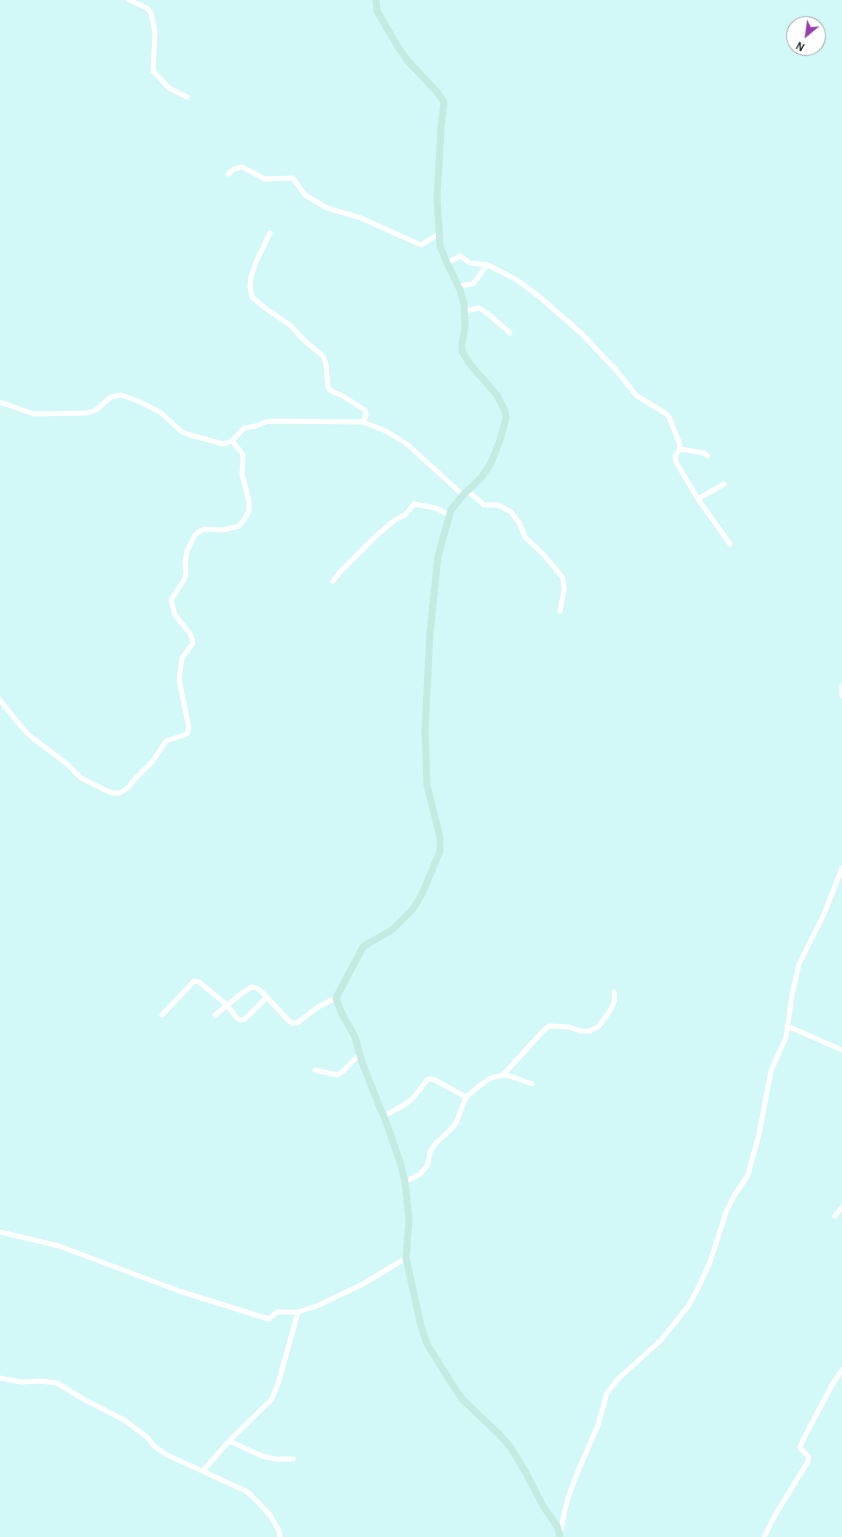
<!DOCTYPE html>
<style>
body{margin:0}
#map{position:relative;width:842px;height:1537px;overflow:hidden;background:#d2f8f8;font-family:Karla,sans-serif}
canvas{display:block}
.north{position:absolute;left:786px;top:16px;width:40px;height:40px;box-sizing:border-box;background:#fff;border:1px solid #a0a6a6;border-radius:50%;rotate:209deg;font-size:11px;font-weight:700;line-height:16px;text-align:center;color:#122020}
.north::after{content:'';display:block;margin:auto;width:14px;height:18px;background:#973eaa;clip-path:polygon(50% 0,100% 100%,50% 72%,0 100%)}
</style>
<div id="map">
<canvas width="842" height="1537"></canvas>
<div class="north">N</div>
</div>
<script>
const ctx = document.querySelector('canvas').getContext('2d');
ctx.lineJoin = 'round';
const shape = rows => new Path2D(rows.map(r => 'M' + r).join(''));
function strokePath(path, color, width, dash) { ctx.strokeStyle = color; ctx.lineWidth = width; ctx.lineCap = dash ? 'butt' : 'round'; ctx.setLineDash(dash || []); ctx.stroke(path); }
const street = shape([
 [129,0,147,8,151,13,155,33,153,71,169,88,187,97],
 [228,174,234,169,242,167,265,179,293,178,305,195,327,208,361,218,421,245,439,234],
 [270,233,256,262,251,277,250,287,252,297,265,308,290,325,306,342,323,356,326,364,328,387,331,391,341,395,365,410,366,415,363,422],
 [447,263,460,256,470,263,488,265,517,280,541,298,582,334,615,369,637,396,665,413,669,417,679,442,680,449,675,456,676,462,698,499,730,544],
 [458,286,473,284,487,265],
 [465,311,479,308,487,313,510,333],
 [0,402,34,414,87,413,96,410,111,397,121,395,138,401,160,412,182,432,190,435,223,444,232,441,244,428,256,426,268,421,363,422,386,431,408,445,463,495],
 [680,449,704,453,708,456],
 [468,491,484,505,498,505,511,512,520,524,525,537,544,555,563,578,564,590,560,611],
 [698,499,724,484],
 [333,581,340,572,377,535,395,520,405,515,414,504,436,508,449,515],
 [842,686,842,696],
 [0,700,24,730,34,739,67,764,81,778,107,791,114,793,120,793,129,787,133,781,153,761,166,741,187,734,189,728,179,680,182,658,193,643,191,635,175,615,171,600,184,580,186,574,185,562,187,551,195,535,200,531,205,529,223,530,239,526,244,520,249,511,249,501,242,474,243,456,242,453,232,441],
 [162,1015,194,981,199,982,227,1005,236,1017,240,1020,245,1019,267,997],
 [215,1015,242,993,252,987,256,988,260,990,290,1022,293,1023,297,1023,318,1007,336,998],
 [787,1026,842,1050],
 [315,1070,337,1075,342,1072,360,1054],
 [503,1075,543,1031,549,1026,569,1027,580,1031,590,1031,599,1026,611,1009,615,1000,614,992],
 [384,1116,404,1105,412,1099,428,1079,433,1079,466,1097],
 [405,1182,420,1174,424,1170,428,1164,430,1152,435,1144,450,1130,456,1123,466,1097,483,1083,491,1078,503,1075,513,1077,532,1084],
 [835,1216,842,1207],
 [0,1232,59,1246,182,1292,269,1319,277,1312,298,1312,319,1305,363,1284,406,1258],
 [0,1378,21,1382,40,1381,57,1383,85,1400,124,1420,147,1437,154,1446,167,1455,246,1491,251,1495,270,1515,279,1531,280,1537],
 [229,1441,262,1456,275,1459,293,1459],
 [203,1471,229,1441,271,1400,278,1384,298,1312],
 [560,1534,564,1514,568,1498,576,1476,598,1425,607,1393,618,1379,661,1340,689,1305,699,1286,710,1262,726,1212,734,1196,748,1175,759,1134,771,1071,786,1037,792,995,799,964,824,914,842,868],
 [764,1537,774,1517,807,1463,809,1457,800,1448,803,1440,832,1385,842,1370]
]);
const secondary = shape([
 [376,0,377,11,398,47,408,61,437,92,444,102,441,128,437,198,440,246,447,263,460,290,464,304,465,326,462,345,462,351,469,363,497,395,505,411,506,418,500,440,491,463,481,478,463,495,451,510,438,556,430,633,425,729,427,785,440,837,440,851,422,894,413,909,392,930,369,943,363,947,336,998,341,1012,355,1037,362,1062,380,1108,384,1116,401,1165,405,1182,409,1220,406,1258,421,1326,427,1344,454,1387,463,1400,500,1435,511,1448,526,1473,543,1506,557,1526,560,1535,559,1537]
]);
strokePath(street, '#fff', 5);
strokePath(secondary, '#c4ebe1', 7);
</script>
